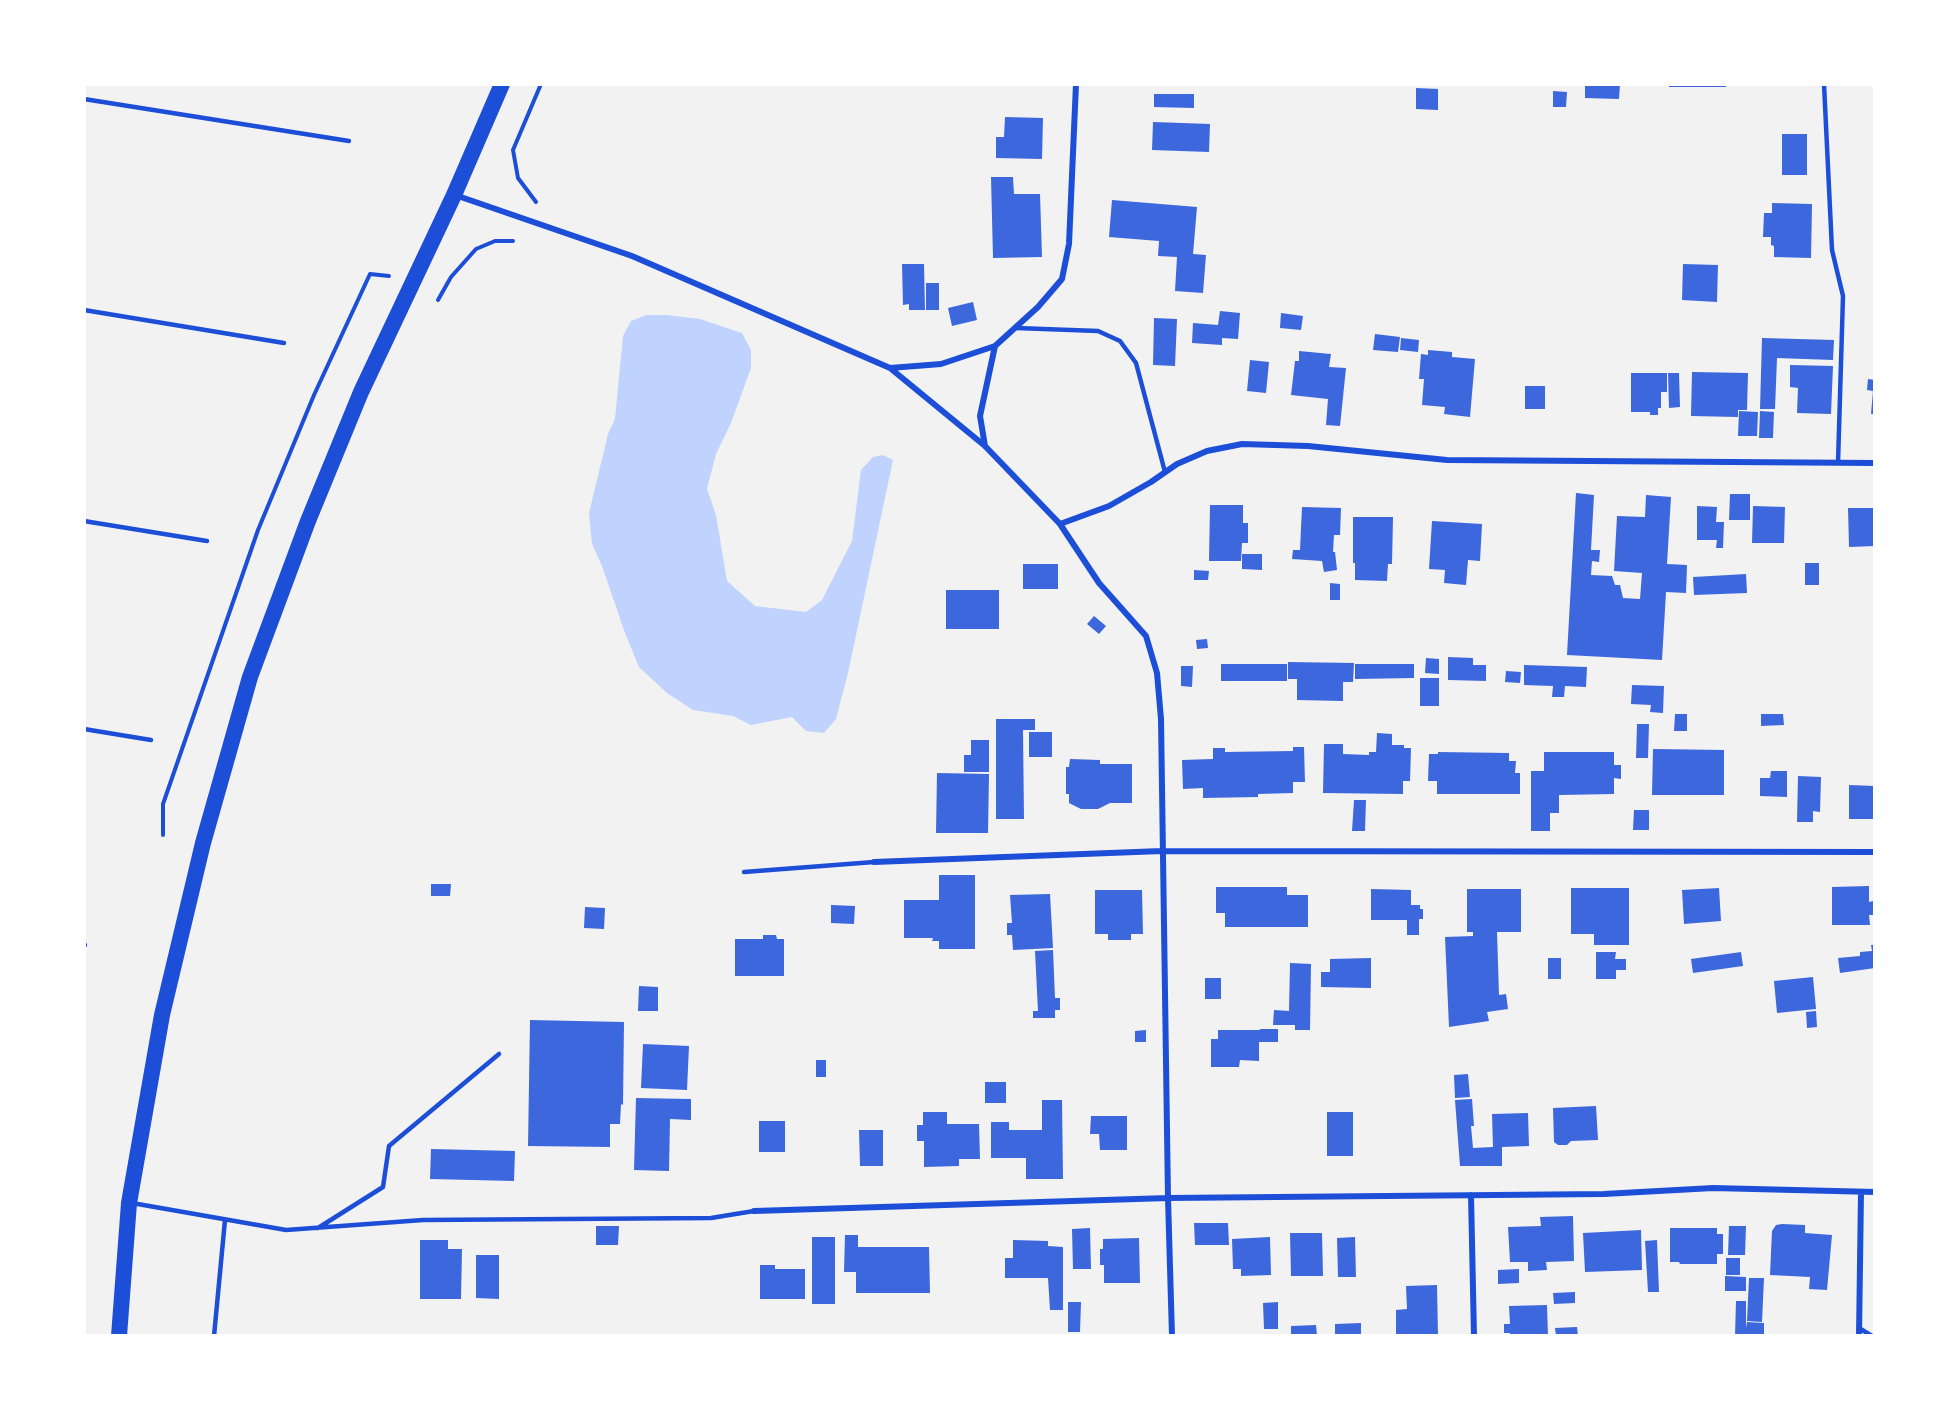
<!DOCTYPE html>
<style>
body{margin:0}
#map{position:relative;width:1959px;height:1420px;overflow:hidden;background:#f2f2f2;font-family:Merriweather,serif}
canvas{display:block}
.frame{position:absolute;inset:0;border:86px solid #fff;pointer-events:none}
</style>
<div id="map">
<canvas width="1959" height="1420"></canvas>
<div class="frame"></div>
</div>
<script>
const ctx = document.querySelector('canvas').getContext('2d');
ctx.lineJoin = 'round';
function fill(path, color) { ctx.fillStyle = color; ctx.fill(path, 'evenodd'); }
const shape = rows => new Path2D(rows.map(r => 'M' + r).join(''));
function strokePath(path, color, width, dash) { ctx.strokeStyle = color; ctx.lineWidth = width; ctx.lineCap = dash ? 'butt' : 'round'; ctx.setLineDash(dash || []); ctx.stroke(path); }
const water = shape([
 [646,315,666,315,700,319,742,333,751,350,751,368,731,423,716,454,707,489,716,515,727,581,755,606,806,612,822,600,852,541,861,470,873,457,883,455,893,460,848,673,836,719,824,733,806,731,792,717,751,725,733,716,693,710,667,693,639,667,625,633,602,566,592,544,589,513,608,434,615,419,623,336,631,321]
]);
const building = shape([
 [1585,84,1620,84,1619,99,1585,98],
 [1669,84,1726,84,1726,87,1669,87],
 [1416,88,1438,89,1438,110,1416,109],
 [1553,91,1567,92,1566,107,1553,107],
 [1154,94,1194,94,1194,108,1154,107],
 [1005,117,1043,118,1042,159,996,158,996,137,1004,137],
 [1153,122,1210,124,1209,152,1152,150],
 [1782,134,1807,134,1807,175,1782,175],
 [991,177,1013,177,1014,194,1040,194,1042,257,993,258],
 [1112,200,1197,207,1193,254,1206,255,1203,293,1175,291,1177,257,1158,256,1159,241,1109,237],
 [1772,203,1812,204,1811,258,1774,257,1774,246,1771,245,1771,237,1763,237,1764,213,1772,213],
 [902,264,924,264,925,310,909,310,909,304,903,305],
 [1683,264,1718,265,1717,302,1682,300],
 [926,283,939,283,939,310,926,310],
 [973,302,977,320,952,326,948,308],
 [1220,311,1240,313,1238,339,1222,338,1222,345,1192,343,1193,323,1218,325],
 [1281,313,1303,316,1301,330,1280,328],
 [1154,318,1177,319,1175,366,1153,365],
 [1375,334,1400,337,1398,352,1373,350],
 [1401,338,1419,340,1418,352,1400,350],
 [1762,338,1834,340,1833,360,1777,358,1775,409,1760,409],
 [1428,350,1452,352,1452,357,1475,359,1470,417,1444,414,1445,407,1422,405,1424,379,1419,379,1421,354,1428,355],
 [1299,351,1331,354,1329,367,1346,368,1340,426,1326,425,1328,399,1291,395,1295,361,1299,361],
 [1250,360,1269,362,1266,393,1247,391],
 [1790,365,1833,366,1831,414,1797,413,1798,388,1790,387],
 [1692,372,1748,373,1747,410,1738,410,1738,417,1691,416],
 [1631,373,1667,373,1667,392,1661,392,1661,408,1658,408,1658,415,1650,415,1650,412,1631,412],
 [1668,373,1679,373,1680,407,1669,408],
 [1868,379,1875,380,1875,414,1871,414,1873,391,1867,390],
 [1525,386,1545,386,1545,409,1525,409],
 [1739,411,1758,412,1757,436,1738,436],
 [1760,411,1774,412,1773,438,1759,438],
 [1576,493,1594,495,1591,550,1600,550,1599,562,1592,561,1591,575,1612,576,1615,585,1620,585,1623,598,1640,599,1642,573,1614,571,1617,516,1645,517,1646,495,1671,497,1667,564,1687,565,1686,593,1666,592,1662,660,1567,655],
 [1730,494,1750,494,1750,520,1729,520],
 [1210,505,1243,505,1243,523,1248,523,1248,543,1242,543,1241,561,1209,561],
 [1697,506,1717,507,1716,522,1724,522,1723,548,1716,548,1717,540,1697,540],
 [1753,506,1785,507,1784,543,1752,543],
 [1302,507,1341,508,1340,535,1334,535,1333,552,1335,552,1337,570,1324,572,1322,561,1292,559,1293,550,1300,550],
 [1848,508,1875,508,1875,546,1849,547],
 [1353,517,1393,517,1392,564,1388,564,1387,581,1355,580,1355,563,1353,563],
 [1432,521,1482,524,1480,561,1468,560,1466,585,1444,583,1445,570,1429,569],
 [1242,554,1262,554,1262,570,1242,569],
 [1805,563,1819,563,1819,585,1805,585],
 [1023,564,1058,564,1058,589,1023,589],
 [1194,570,1209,571,1208,580,1194,580],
 [1746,574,1747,593,1694,595,1693,577],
 [1330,583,1340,584,1340,600,1330,600],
 [946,590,999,590,999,629,946,629],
 [1094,616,1106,626,1099,634,1087,624],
 [1207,639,1208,648,1197,649,1196,640],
 [1448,657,1473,658,1473,665,1486,665,1486,681,1448,680],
 [1426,658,1439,659,1439,674,1425,673],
 [1288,662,1354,663,1353,682,1343,682,1343,701,1297,700,1297,679,1288,679],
 [1221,664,1287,664,1287,681,1221,681],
 [1355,664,1414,664,1414,678,1355,679],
 [1524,665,1587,667,1586,687,1565,686,1564,697,1552,697,1553,686,1524,685],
 [1181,666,1193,666,1192,687,1181,686],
 [1506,671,1521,672,1520,683,1505,682],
 [1420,678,1439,678,1439,706,1420,706],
 [1632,685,1664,686,1663,713,1650,712,1651,705,1631,704],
 [1675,714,1687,714,1687,731,1674,731],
 [1761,714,1783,714,1784,725,1761,726],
 [996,719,1035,719,1035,730,1023,730,1024,819,996,819],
 [1637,724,1649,724,1648,758,1636,758],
 [1029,732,1052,732,1052,757,1029,757],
 [1377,733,1392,734,1392,745,1404,745,1404,748,1411,748,1410,781,1403,781,1403,794,1323,793,1324,744,1343,744,1343,754,1369,755,1369,752,1376,752],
 [971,740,989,740,989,772,964,772,964,755,971,755],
 [1293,747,1304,747,1305,782,1293,782,1293,793,1258,794,1258,797,1203,798,1203,788,1183,789,1182,760,1213,759,1213,748,1225,748,1225,752,1293,751],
 [1653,749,1724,750,1724,795,1652,795],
 [1438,752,1509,753,1509,761,1516,761,1515,773,1520,773,1520,794,1437,794,1437,781,1428,781,1429,754,1438,754],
 [1544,752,1614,752,1614,765,1621,765,1621,779,1614,778,1614,794,1559,795,1559,813,1550,813,1550,831,1531,831,1531,771,1544,771],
 [1070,759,1100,760,1100,764,1132,764,1132,803,1110,803,1098,809,1081,809,1069,803,1069,794,1066,794,1066,767,1069,767],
 [1771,771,1787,771,1787,797,1760,796,1760,778,1770,778],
 [937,773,989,774,988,833,936,833],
 [1798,776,1821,777,1820,812,1813,811,1813,822,1797,822],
 [1849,785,1875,786,1873,819,1849,819],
 [1354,800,1366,800,1365,831,1352,831],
 [1634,810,1649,810,1649,830,1633,830],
 [939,875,975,875,975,949,939,949,939,941,932,941,933,938,904,938,904,900,939,900],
 [431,884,451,884,450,896,431,896],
 [1869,886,1869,902,1873,901,1873,915,1869,915,1870,925,1832,925,1832,887],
 [1216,887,1287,887,1287,895,1308,895,1308,927,1225,927,1225,913,1216,913],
 [1571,888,1629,888,1629,945,1594,945,1594,934,1571,934],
 [1719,888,1721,921,1684,924,1682,890],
 [1371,889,1411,890,1411,905,1420,905,1420,909,1423,909,1423,919,1419,919,1419,935,1407,935,1407,920,1371,920],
 [1467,889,1521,889,1521,932,1497,932,1499,995,1506,994,1508,1009,1487,1012,1489,1021,1449,1027,1445,937,1473,936,1473,932,1467,932],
 [1095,890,1142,890,1143,934,1131,934,1131,940,1108,940,1108,934,1095,934],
 [1050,894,1053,948,1013,950,1012,935,1007,935,1007,923,1012,923,1010,895],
 [831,905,855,906,854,924,831,923],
 [585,907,605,908,604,929,584,928],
 [763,935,776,935,777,939,784,939,784,976,735,976,735,939,763,939],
 [1871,945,1875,945,1875,968,1840,973,1838,958,1860,956,1860,952,1872,951],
 [1053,950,1055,998,1060,998,1060,1010,1055,1010,1055,1018,1033,1018,1033,1011,1038,1011,1035,951],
 [1596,952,1616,952,1615,959,1626,959,1626,970,1616,970,1616,979,1596,979],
 [1741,952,1743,966,1693,973,1691,959],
 [1371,958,1371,988,1321,987,1321,972,1330,972,1330,959],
 [1548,958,1561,958,1561,979,1548,979],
 [1290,963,1311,964,1310,1030,1295,1030,1295,1025,1273,1025,1274,1010,1289,1011],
 [1813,977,1816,1009,1777,1013,1774,981],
 [1205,978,1221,978,1221,999,1205,999],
 [639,986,658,987,658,1011,638,1011],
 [1816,1011,1817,1027,1807,1028,1806,1012],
 [530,1020,624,1022,623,1105,621,1104,620,1124,610,1124,610,1147,528,1146],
 [1260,1029,1278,1029,1278,1042,1259,1042,1259,1061,1240,1060,1239,1067,1211,1067,1211,1039,1218,1039,1218,1030,1260,1030],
 [1146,1030,1146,1042,1135,1042,1135,1031],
 [643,1044,689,1046,687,1090,641,1088],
 [816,1060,826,1060,826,1077,816,1077],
 [1468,1074,1470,1097,1455,1098,1454,1075],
 [985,1082,1006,1082,1006,1103,985,1103],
 [636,1098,691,1099,691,1120,670,1119,669,1171,634,1170],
 [1472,1099,1474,1126,1471,1126,1473,1148,1493,1147,1492,1114,1528,1113,1529,1146,1502,1147,1502,1166,1460,1166,1455,1100],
 [1042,1100,1062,1100,1063,1179,1026,1179,1026,1158,991,1158,991,1122,1009,1122,1009,1130,1042,1130],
 [1596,1106,1598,1140,1571,1141,1567,1145,1558,1145,1554,1142,1553,1108],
 [923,1112,947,1112,947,1124,979,1124,980,1159,959,1159,959,1166,924,1167,924,1141,917,1141,917,1125,923,1125],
 [1327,1112,1353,1112,1353,1156,1327,1156],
 [1091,1116,1127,1116,1127,1150,1100,1150,1099,1134,1090,1134],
 [759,1121,785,1121,785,1152,759,1152],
 [859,1130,883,1130,883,1166,860,1166],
 [431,1149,515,1151,514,1181,430,1179],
 [1573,1216,1574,1261,1546,1262,1547,1270,1528,1271,1528,1262,1510,1262,1508,1227,1541,1226,1540,1217],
 [1194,1223,1228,1223,1229,1245,1195,1245],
 [1782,1224,1805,1225,1805,1233,1832,1235,1827,1290,1809,1289,1810,1277,1770,1275,1772,1231,1776,1225],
 [596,1226,619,1226,618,1245,596,1245],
 [1729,1226,1746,1226,1745,1255,1728,1255],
 [1090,1228,1091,1269,1073,1269,1072,1229],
 [1670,1228,1717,1228,1717,1234,1723,1234,1723,1254,1717,1254,1717,1264,1680,1264,1679,1262,1670,1262],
 [1641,1230,1642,1270,1585,1272,1583,1233],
 [1290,1233,1322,1233,1323,1276,1291,1276],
 [845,1235,858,1235,858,1247,929,1247,930,1293,856,1293,856,1272,844,1272],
 [812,1237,835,1237,835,1304,812,1304],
 [1270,1237,1271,1275,1241,1276,1241,1269,1233,1269,1232,1239],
 [1355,1237,1356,1277,1338,1277,1337,1238],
 [1139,1238,1140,1283,1104,1283,1104,1265,1100,1265,1100,1249,1103,1249,1103,1239],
 [420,1240,448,1240,448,1249,462,1249,461,1299,420,1299],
 [1013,1240,1048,1241,1048,1246,1063,1247,1063,1310,1050,1310,1048,1278,1005,1278,1005,1258,1013,1258],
 [1657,1240,1659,1292,1648,1292,1645,1241],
 [476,1255,499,1255,499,1299,476,1298],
 [1726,1258,1740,1258,1740,1275,1726,1275],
 [760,1265,775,1265,775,1269,805,1269,805,1299,760,1299],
 [1519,1269,1519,1283,1498,1284,1498,1270],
 [1725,1276,1746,1277,1746,1291,1725,1291],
 [1749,1278,1764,1278,1762,1322,1747,1321],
 [1437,1285,1438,1336,1396,1336,1396,1310,1407,1309,1406,1286],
 [1575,1292,1575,1303,1554,1304,1553,1293],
 [1736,1301,1746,1301,1746,1328,1747,1322,1764,1323,1764,1336,1735,1336],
 [1068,1302,1081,1302,1080,1332,1068,1332],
 [1278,1302,1278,1329,1264,1329,1263,1303],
 [1547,1305,1548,1336,1510,1336,1510,1333,1504,1333,1504,1324,1510,1324,1509,1306],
 [1361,1323,1361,1336,1335,1336,1335,1324],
 [1316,1325,1317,1336,1291,1336,1291,1326],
 [1577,1327,1578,1336,1556,1336,1555,1328]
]);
const path = shape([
 [536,202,518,178,513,150,541,84],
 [438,300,451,277,476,249,495,241,513,241],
 [163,835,163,804,258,530,314,395,370,274,389,276]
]);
const service = shape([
 [1824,84,1832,250,1843,296,1838,463],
 [84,99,349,141],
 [84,310,284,343],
 [1016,328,1098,331,1120,341,1136,363,1165,472],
 [84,521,207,541],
 [84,729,151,740],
 [744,872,874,862],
 [84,945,85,945],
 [132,1203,286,1230,423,1220,711,1218,754,1211],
 [318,1228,383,1187,389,1146,499,1054],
 [1859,1328,1872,1336],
 [214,1336,225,1220]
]);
const minor = shape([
 [455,195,632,256,890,368,985,446,1060,524,1099,583,1146,636,1157,673,1161,719,1168,1198,1172,1336],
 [890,368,941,364,995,346,1038,307,1062,279,1069,244,1076,84],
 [985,446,980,416,995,346],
 [1060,524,1109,506,1151,482,1177,464,1207,451,1242,444,1308,446,1447,460,1875,463],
 [874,862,1162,851,1875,852],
 [1471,1195,1474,1336],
 [754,1211,1168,1198,1604,1194,1713,1188,1875,1192],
 [1859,1336,1861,1192]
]);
const trunk = shape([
 [119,1336,129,1203,162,1015,203,843,250,677,308,521,361,392,454,195,502,84]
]);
fill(water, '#bfd3fe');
fill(building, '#3d67dc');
strokePath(path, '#1d4ed8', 4);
strokePath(service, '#1d4ed8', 4.5);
strokePath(minor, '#1d4ed8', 6);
strokePath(trunk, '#1d4ed8', 16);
</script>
